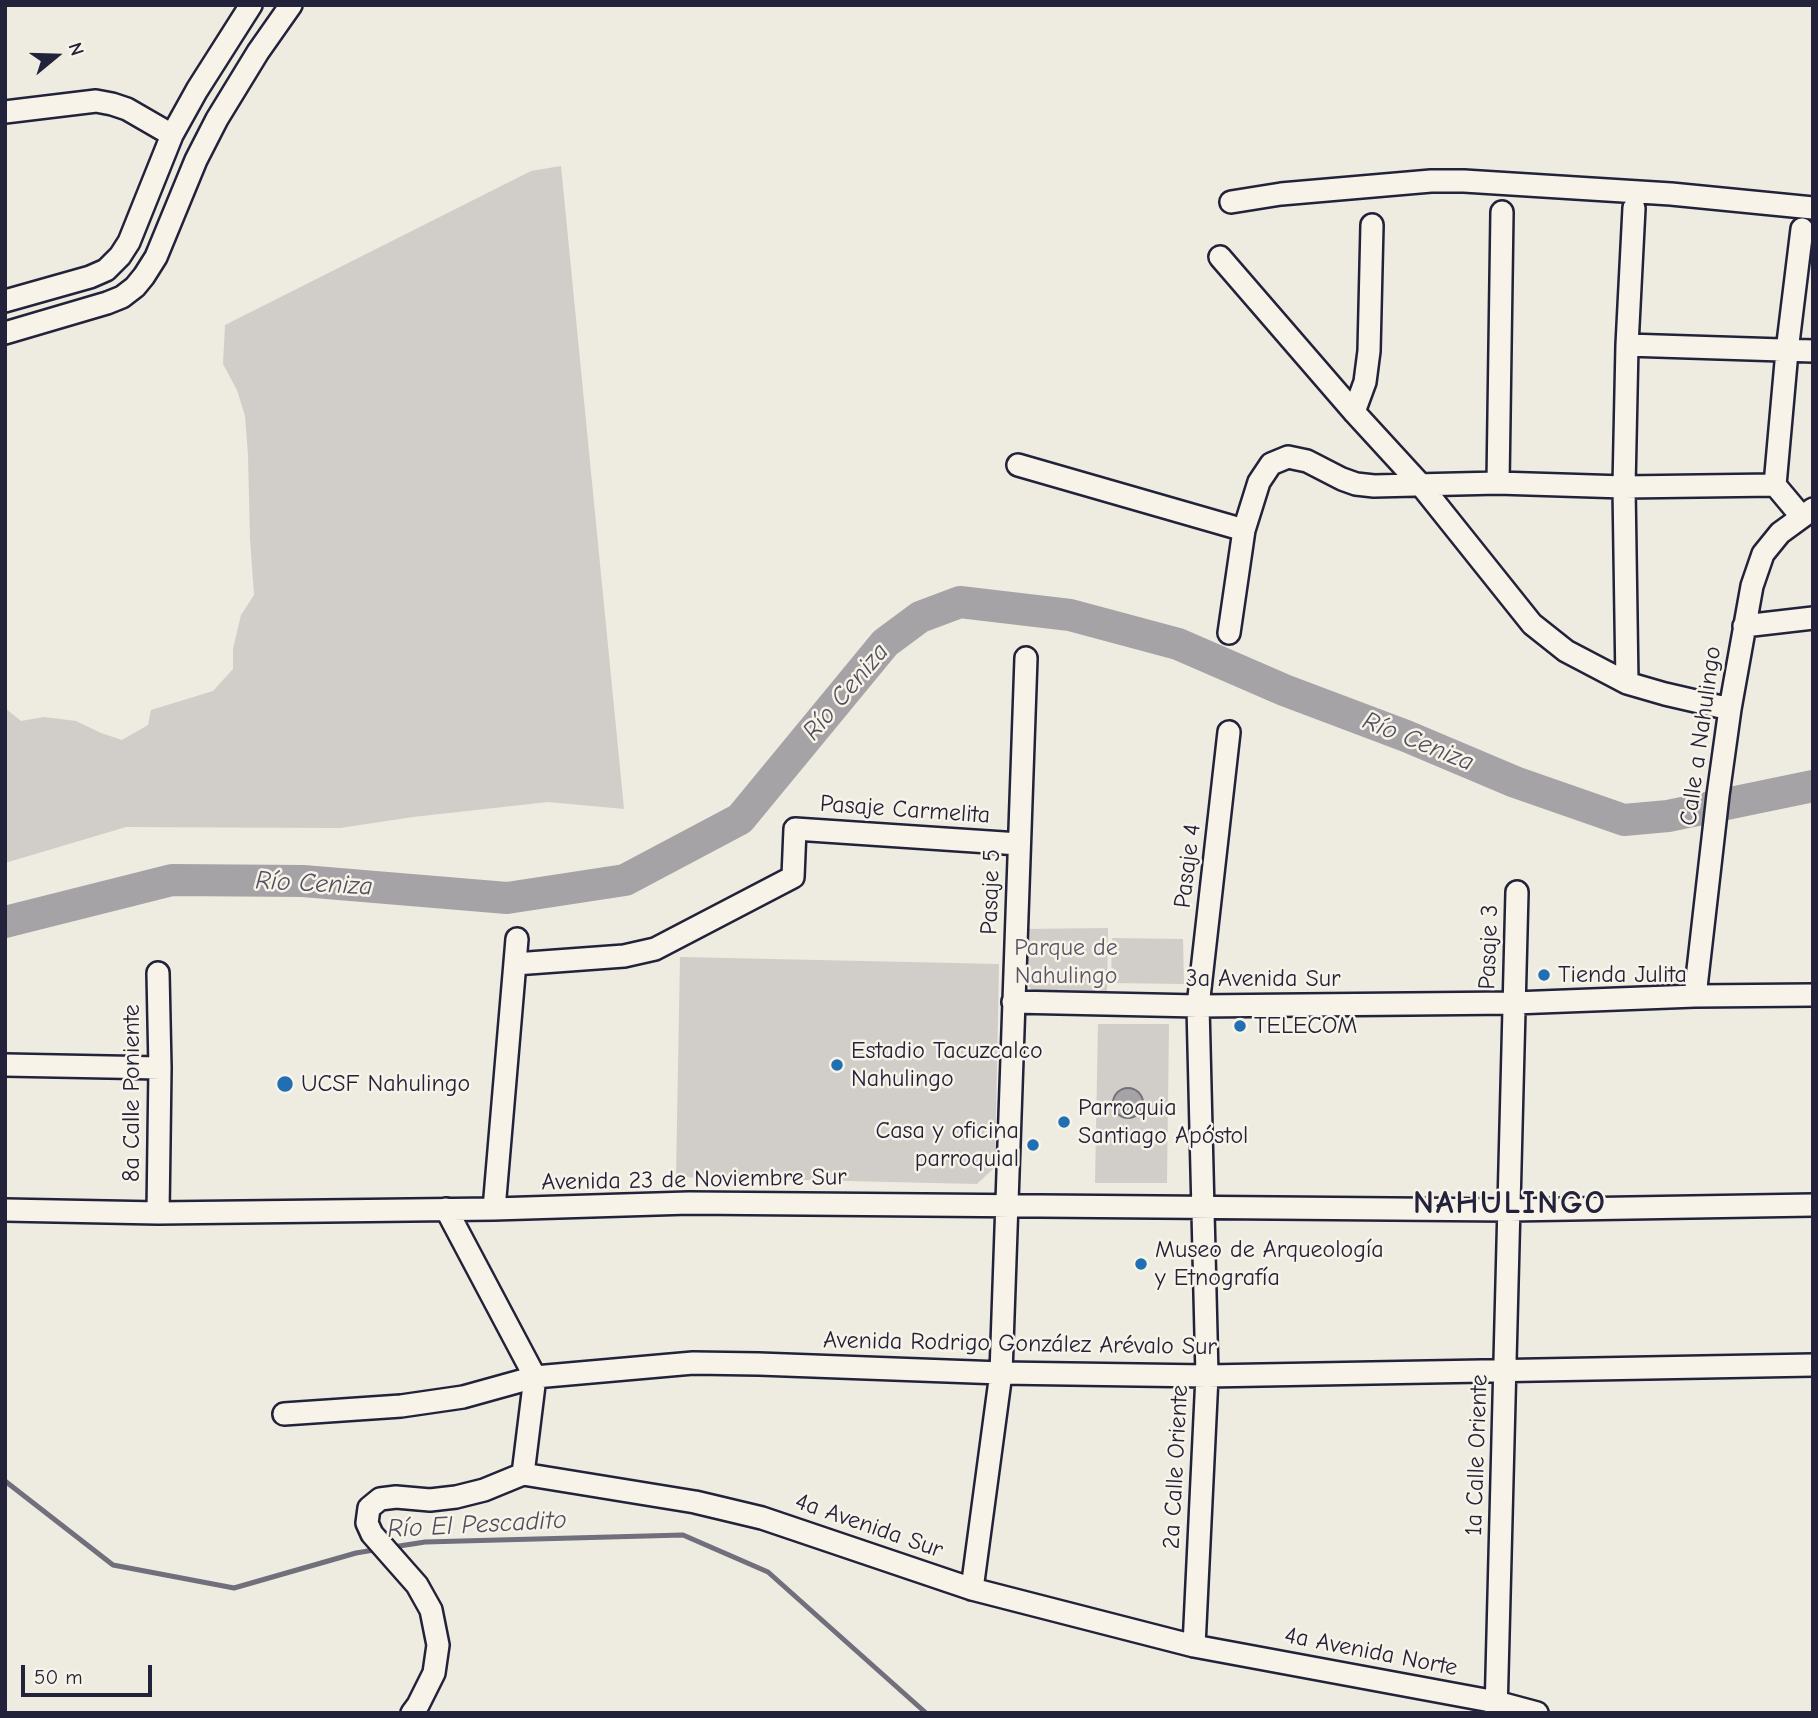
<!DOCTYPE html>
<meta charset="utf-8">
<style>
body{margin:0}
#map{position:relative;width:1818px;height:1718px;overflow:hidden;background:#eeebe1;font-family:"Comic Neue",sans-serif}
canvas{display:block}
.frame{position:absolute;inset:0;border:7px solid #22223b;pointer-events:none}
.north{position:absolute;left:21px;top:21px;width:70px;height:70px;-webkit-text-stroke:5px #f7f3e8;paint-order:stroke;rotate:71deg;font-size:19px;font-weight:700;line-height:28px;text-align:center;color:#22223b}
.north::after{content:'';display:block;margin:auto;width:24px;height:32px;background:#22223b;clip-path:polygon(50% 0,100% 100%,50% 72%,0 100%)}
.scale{position:absolute;left:21px;top:1665px;width:131px;height:32px;box-sizing:border-box;border:4px solid #22223b;border-top:0;padding-left:9px;font-size:21px;line-height:24px;white-space:nowrap;color:#22223b;-webkit-text-stroke:5px #f7f3e8;paint-order:stroke}
</style>
<div id="map">
<canvas width="1818" height="1718"></canvas>
<div class="frame"></div>
<div class="north">N</div>
<div class="scale">50 m</div>
</div>
<script>
const ctx = document.querySelector('canvas').getContext('2d');
ctx.lineJoin = 'round';
function fill(path, color) { ctx.fillStyle = color; ctx.fill(path, 'evenodd'); }
const shape = rows => new Path2D(rows.map(r => 'M' + r).join(''));
function strokePath(path, color, width, dash) { ctx.strokeStyle = color; ctx.lineWidth = width; ctx.lineCap = dash ? 'butt' : 'round'; ctx.setLineDash(dash || []); ctx.stroke(path); }
function drawText(font, color, halo, rows, align = 'center') {
  ctx.font = font + ' "Comic Neue",sans-serif'; ctx.lineWidth = 5; ctx.setLineDash([]); ctx.textBaseline = 'middle'; ctx.strokeStyle = halo; ctx.fillStyle = color; for (const [text, x, y, turn = 0] of rows) {
    ctx.save(); ctx.translate(x, y); ctx.rotate((+turn || 0) * Math.PI / 180); ctx.textAlign = isNaN(turn) ? turn : align; if (halo) ctx.strokeText(text, 0, 0); ctx.fillText(text, 0, 0); ctx.restore();
  }
}
const green = shape([
 [561,166,624,809,548,802,413,817,340,828,126,827,5,863,5,708,21,721,44,717,76,721,101,733,122,740,148,725,151,710,213,691,233,669,233,649,241,615,254,595,250,539,248,455,245,416,237,390,223,364,225,325,531,171],
 [1108,928,1107,996,1034,993,1030,988,1026,982,1024,929],
 [1112,938,1183,939,1184,984,1111,983],
 [680,957,999,964,995,1167,977,1184,676,1177],
 [1098,1024,1169,1024,1167,1183,1095,1183]
]);
const water = shape([
 '1113 1103a15 15 0 1 1 30 0a15 15 0 1 1-30 0Z'
]);
const stream = shape([
 [5,1481,113,1565,234,1588,356,1553,380,1549],
 [393,1547,425,1542,683,1535,768,1572,926,1713]
]);
const river = shape([
 [5,922,172,880,303,881,507,898,625,880,740,819,885,643,920,617,960,602,1070,615,1178,644,1284,690,1406,736,1515,782,1624,820,1668,816,1813,786]
]);
const minor = shape([
 [5,112,96,101,112,104,127,109,172,135],
 [1231,202,1281,194,1431,181,1464,181,1671,194,1813,208],
 [1220,257,1354,412,1420,484,1532,624,1566,651,1627,683,1665,694,1730,709],
 [5,301,90,277,106,270,120,256,129,242,172,135,197,90,251,5],
 [5,333,107,303,122,297,135,287,144,276,156,257,196,160,217,119,258,52,291,5],
 [1627,345,1813,351],
 [1354,412,1365,382,1369,351,1372,225],
 [1018,465,1244,530,1259,482,1271,464,1288,457,1307,461,1342,479,1356,484,1374,486,1498,483,1624,487,1775,485],
 [1498,483,1502,212],
 [1801,516,1775,485,1787,351,1802,229],
 [1744,626,1813,618],
 [1229,633,1244,530],
 [1627,683,1624,487,1627,345,1634,208],
 [515,964,624,956,655,949,793,877,795,829,1019,844],
 [158,973,160,1068,158,1213],
 [1695,996,1718,795,1730,709,1752,586,1763,554,1780,533,1813,509],
 [1013,1002,1198,1006,1514,1003,1695,996,1813,995],
 [5,1065,160,1068],
 [446,1209,535,1377],
 [494,1209,517,939],
 [5,1210,158,1213,494,1209,689,1203,1509,1210,1813,1205],
 [284,1414,401,1406,463,1397,535,1377,693,1363,759,1364,1001,1373,1207,1376,1813,1365],
 [523,1474,695,1502,762,1518,972,1589,1194,1646,1496,1702,1537,1713],
 [523,1474,535,1377],
 [972,1589,1001,1373,1026,658],
 [1194,1646,1207,1376,1198,1006,1229,732],
 [412,1713,418,1705,434,1673,438,1645,431,1610,417,1585,372,1534,367,1523,369,1508,380,1499,396,1497,430,1500,456,1497,484,1490,523,1474],
 [1496,1713,1517,892]
]);
const markers = [
 [1544,975,7,"#1f6fb2"],
 [1240,1026,7,"#1f6fb2"],
 [837,1065,7,"#1f6fb2"],
 [285,1084,9,"#1f6fb2"],
 [1064,1122,7,"#1f6fb2"],
 [1033,1145,7,"#1f6fb2"],
 [1141,1264,7,"#1f6fb2"]
];
const streetNames = [
 ["Calle a Nahulingo",1701,736,-82],
 ["Pasaje Carmelita",905,810,4],
 ["Pasaje 4",1188,866,-83],
 ["Pasaje 5",991,892,-88],
 ["Pasaje 3",1489,947,-88],
 ["3a Avenida Sur",1263,979],
 ["8a Calle Poniente",132,1093,-90],
 ["Avenida 23 de Noviembre Sur",694,1180,-1],
 ["Avenida Rodrigo González Arévalo Sur",1020,1344,1],
 ["1a Calle Oriente",1477,1455,-88],
 ["2a Calle Oriente",1176,1467,-87],
 ["4a Avenida Sur",869,1526,19],
 ["4a Avenida Norte",1371,1652,11]
];
const parkNames = [
 ["Parque de",1066,948],
 ["Nahulingo",1066,976]
];
const poiNames = [
 ["Tienda Julita",1558,975],
 ["TELECOM",1254,1026],
 ["Estadio Tacuzcalco",851,1051],
 ["Nahulingo",851,1079],
 ["UCSF Nahulingo",301,1084],
 ["Parroquia",1078,1108],
 ["Santiago Apóstol",1078,1136],
 ["Casa y oficina",1019,1131,"right"],
 ["parroquial",1019,1159,"right"],
 ["Museo de Arqueología",1155,1250],
 ["y Etnografía",1155,1278]
];
const waterNames = [
 ["Río Ceniza",846,692,-50],
 ["Río Ceniza",1418,742,22],
 ["Río Ceniza",314,884,3],
 ["Río El Pescadito",477,1525,-3]
];
const districtNames = [
 ["NAHULINGO",1510,1204]
];
fill(green, '#d1cdc9');
fill(water, '#a6a3a6');
strokePath(water, '#716f7b', 2);
strokePath(stream, '#716f7b', 5);
strokePath(river, '#a6a3a6', 32);
strokePath(minor, '#22223b', 26);
strokePath(minor, '#f7f3e8', 21);
for (const [x, y, r, color] of markers) { const dot = new Path2D(); dot.arc(x, y, r, 0, 2 * Math.PI); ctx.fillStyle = color; ctx.fill(dot); strokePath(dot, '#f7f3e8', 2.5); }
drawText('24px', '#22223b', '#f7f3e8', streetNames);
drawText('24px', '#575566', '#f7f3e8', parkNames);
drawText('24px', '#22223b', '#f7f3e8', poiNames, 'left');
drawText('italic 26px', '#504f60', '#f7f3e8', waterNames);
ctx.letterSpacing = '2px';
drawText('bold 32px', '#22223b', '#f7f3e8', districtNames);
ctx.letterSpacing = '0px';
</script>
